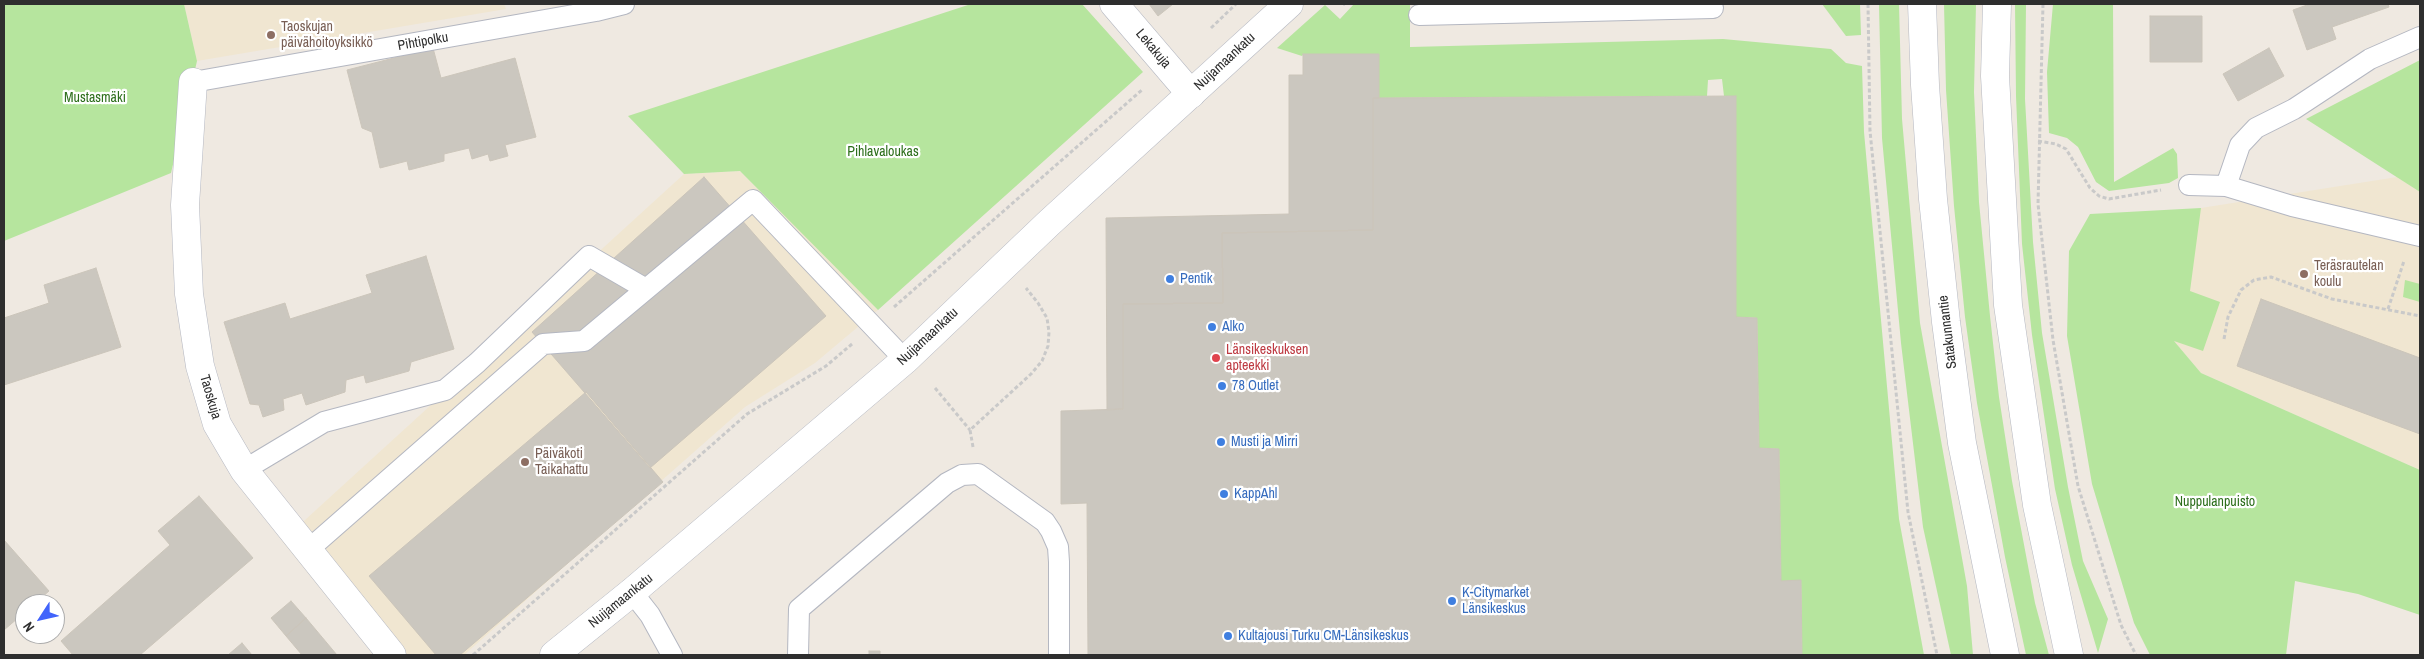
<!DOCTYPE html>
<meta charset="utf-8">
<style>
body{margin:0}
#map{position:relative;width:2424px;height:659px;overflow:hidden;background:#efe9e1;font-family:"Archivo Narrow",sans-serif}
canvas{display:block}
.frame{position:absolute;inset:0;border:5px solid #2e2e2e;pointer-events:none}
.north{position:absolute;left:15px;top:594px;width:50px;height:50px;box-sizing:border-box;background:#fff;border:1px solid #ababab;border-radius:50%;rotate:235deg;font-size:14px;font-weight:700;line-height:20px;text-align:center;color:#2e2e2e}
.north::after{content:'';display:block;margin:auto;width:18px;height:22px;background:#4264fb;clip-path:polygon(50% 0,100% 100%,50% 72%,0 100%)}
</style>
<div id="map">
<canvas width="2424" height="659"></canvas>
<div class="frame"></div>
<div class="north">N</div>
</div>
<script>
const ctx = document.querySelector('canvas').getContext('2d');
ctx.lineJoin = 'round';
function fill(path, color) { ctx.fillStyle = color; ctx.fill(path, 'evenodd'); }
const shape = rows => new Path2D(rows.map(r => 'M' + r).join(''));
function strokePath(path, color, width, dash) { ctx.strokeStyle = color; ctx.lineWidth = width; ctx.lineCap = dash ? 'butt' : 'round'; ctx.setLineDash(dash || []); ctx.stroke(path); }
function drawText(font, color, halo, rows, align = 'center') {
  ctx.font = font + ' "Archivo Narrow",sans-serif'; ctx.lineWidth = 4.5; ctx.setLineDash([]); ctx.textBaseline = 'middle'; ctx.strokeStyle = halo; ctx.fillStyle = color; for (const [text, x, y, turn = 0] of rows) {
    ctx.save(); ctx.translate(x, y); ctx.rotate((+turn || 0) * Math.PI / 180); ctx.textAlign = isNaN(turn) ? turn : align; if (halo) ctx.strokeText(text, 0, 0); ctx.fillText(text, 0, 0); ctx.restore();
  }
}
const education = shape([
 [184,4,504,4,506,9,197,61],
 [740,171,878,310,815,363,745,407,464,655,374,655,282,541,684,174],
 [2397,177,2420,192,2420,470,2201,373,2173,340,2201,208]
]);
const green = shape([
 [4,4,184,4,197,61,171,173,4,241],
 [971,4,1082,4,1143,72,878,310,740,171,684,174,628,116],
 [1354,4,1410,4,1410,47,1723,39,1831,49,1846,63,1862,66,1864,132,1899,519,1924,655,1802,655,1801,581,1781,581,1779,449,1759,448,1757,318,1736,317,1736,96,1724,96,1722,79,1708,80,1707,96,1379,98,1379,54,1304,54,1302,56,1277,48,1325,5,1340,19],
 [1822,4,1860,4,1861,35,1846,36],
 [1879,4,1899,4,1902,119,1920,323,1967,586,1973,655,1951,655,1923,527,1901,343,1882,138],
 [1944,4,1976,4,1974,92,1979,202,1990,316,1999,397,2012,481,2035,603,2049,655,2026,655,2005,557,1977,403,1965,317,1954,206,1946,90],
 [2015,4,2026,4,2025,99,2033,242,2042,333,2068,487,2083,561,2108,619,2098,653,2072,565,2055,489,2032,335,2022,244,2016,96],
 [2053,4,2113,4,2114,182,2173,148,2177,154,2178,178,2169,183,2109,191,2096,182,2078,147,2067,138,2049,133,2047,72],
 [2420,60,2420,192,2306,119],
 [2201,208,2190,291,2220,302,2203,351,2174,341,2201,373,2420,470,2420,615,2358,594,2295,581,2286,655,2150,655,2134,623,2092,484,2067,336,2069,251,2090,214],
 [2405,280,2420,284,2420,302,2403,297]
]);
const building = shape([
 [1149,4,1173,4,1158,16,1149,4],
 [2310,4,2388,4,2389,7,2332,27,2336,39,2307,50,2293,10,2310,4],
 [2150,16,2202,16,2202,62,2150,62,2150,16],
 [433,48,441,78,515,58,536,137,505,145,508,156,490,161,488,154,472,159,469,148,444,154,444,161,409,170,407,161,380,168,372,132,362,128,347,70,433,48],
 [2269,48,2284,76,2238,101,2223,74,2269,48],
 [1303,54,1379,54,1379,98,1373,98,1373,230,1222,233,1223,303,1123,304,1123,409,1107,410,1106,218,1289,214,1289,75,1303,75,1303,54],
 [1736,96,1736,317,1757,318,1759,448,1779,449,1781,581,1801,580,1802,655,1088,655,1087,503,1061,504,1061,411,1123,409,1123,304,1223,303,1222,233,1373,230,1373,98,1736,96],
 [704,177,826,316,650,468,532,332,704,177],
 [426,256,454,349,411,362,409,371,366,383,364,375,346,380,345,392,306,405,302,393,283,399,284,410,263,417,259,405,250,404,224,322,285,303,290,319,372,293,366,275,426,256],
 [96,268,121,347,4,385,4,318,49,303,44,285,96,268],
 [2261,299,2420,358,2420,434,2237,366,2261,299],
 [586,392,663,482,460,655,436,655,369,576,586,392],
 [199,496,253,558,140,655,73,655,61,641,170,545,158,531,199,496],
 [4,540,49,591,34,604,25,604,25,612,4,630,4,540],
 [291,601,306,618,286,636,271,618,291,601],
 [306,618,337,655,302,655,286,636,306,618],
 [242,643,252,655,228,655,242,643],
 [869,651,880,651,880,655,869,655,869,651]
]);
const path = shape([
 [1868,4,1870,131,1908,512,1937,655],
 [2043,4,2038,204,2053,340,2078,486,2121,625,2136,655],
 [1343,5,1344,4],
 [1211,28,1236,4],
 [2038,141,2056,144,2066,149,2090,188,2099,196,2109,199,2161,190],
 [894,307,1143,89],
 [2388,309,2404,261],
 [2224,339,2228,317,2241,290,2254,280,2271,277,2332,299,2420,316],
 [935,388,970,430],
 [973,447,970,430,1031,374,1042,361,1048,346,1049,332,1047,318,1038,303,1026,288],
 [473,655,747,414,826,366,852,344]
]);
const service = shape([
 [1419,15,1713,8],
 [193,82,596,11,624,4],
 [2189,185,2226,186,2240,145,2256,128,2294,109,2370,59,2420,37],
 [2226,186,2292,206,2420,236],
 [244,470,324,422,445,390,477,363,589,256,646,289],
 [308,550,543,344,584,341,753,200,905,360],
 [632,592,650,615,672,655],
 [798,655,799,609,947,483,962,475,978,474,1045,522,1051,531,1058,547,1059,562,1059,655]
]);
const minor = shape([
 [1114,4,1191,94],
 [193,82,185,205,189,294,200,366,217,424,244,470,392,655]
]);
const secondary = shape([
 [1922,4,1925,85,1933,199,1946,322,1962,443,2005,655],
 [1997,4,1995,76,2008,305,2037,505,2069,655],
 [554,655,632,592,905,360,1050,222,1289,4]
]);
const markers = [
 [271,35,5,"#8d6e63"],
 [2304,274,5,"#8d6e63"],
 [1170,279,5,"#3f7fe0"],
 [1212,327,5,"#3f7fe0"],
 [1216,358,5,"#e0444e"],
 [1222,386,5,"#3f7fe0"],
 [1221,442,5,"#3f7fe0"],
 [525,462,5,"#8d6e63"],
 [1224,494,5,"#3f7fe0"],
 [1452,601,5,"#3f7fe0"],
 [1228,636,5,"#3f7fe0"]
];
const educationNames = [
 ["Taoskujan",281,27],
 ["päivähoitoyksikkö",281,43],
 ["Teräsrautelan",2314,266],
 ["koulu",2314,282],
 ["Päiväkoti",535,454],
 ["Taikahattu",535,470]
];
const streetNames = [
 ["Pihtipolku",423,42,-10],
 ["Lekakuja",1153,49,50],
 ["Nuijamaankatu",1225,62,-43],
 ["Satakunnantie",1948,332,-97],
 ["Nuijamaankatu",928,337,-43],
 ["Taoskuja",210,397,74],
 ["Nuijamaankatu",621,601,-39]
];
const parkNames = [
 ["Mustasmäki",95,98],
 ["Pihlavaloukas",883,152],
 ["Nuppulanpuisto",2215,502]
];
const shopNames = [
 ["Pentik",1180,279],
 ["Alko",1222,327],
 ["78 Outlet",1232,386],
 ["Musti ja Mirri",1231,442],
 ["KappAhl",1234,494],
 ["K-Citymarket",1462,593],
 ["Länsikeskus",1462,609],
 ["Kultajousi Turku CM-Länsikeskus",1238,636]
];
const healthNames = [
 ["Länsikeskuksen",1226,350],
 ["apteekki",1226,366]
];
fill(education, '#f0e6d1');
fill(green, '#b6e59e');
fill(building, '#cbc7bf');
strokePath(building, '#cbc5ba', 1);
strokePath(service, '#b4b7c1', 22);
strokePath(minor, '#b4b7c1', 29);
strokePath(secondary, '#b4b7c1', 29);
strokePath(path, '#c9c9c9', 3, [4, 2.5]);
strokePath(service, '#fff', 20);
strokePath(minor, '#fff', 28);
strokePath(secondary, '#fff', 28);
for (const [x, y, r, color] of markers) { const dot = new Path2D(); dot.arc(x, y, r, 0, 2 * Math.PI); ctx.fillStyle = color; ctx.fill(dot); strokePath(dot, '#fff', 2); }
drawText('14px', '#785e54', '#fff', educationNames, 'left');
drawText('14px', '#2e2e2e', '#fff', streetNames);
drawText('14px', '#2c6e1b', '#fff', parkNames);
drawText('14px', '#366cbe', '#fff', shopNames, 'left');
drawText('14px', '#be3a42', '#fff', healthNames, 'left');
</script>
